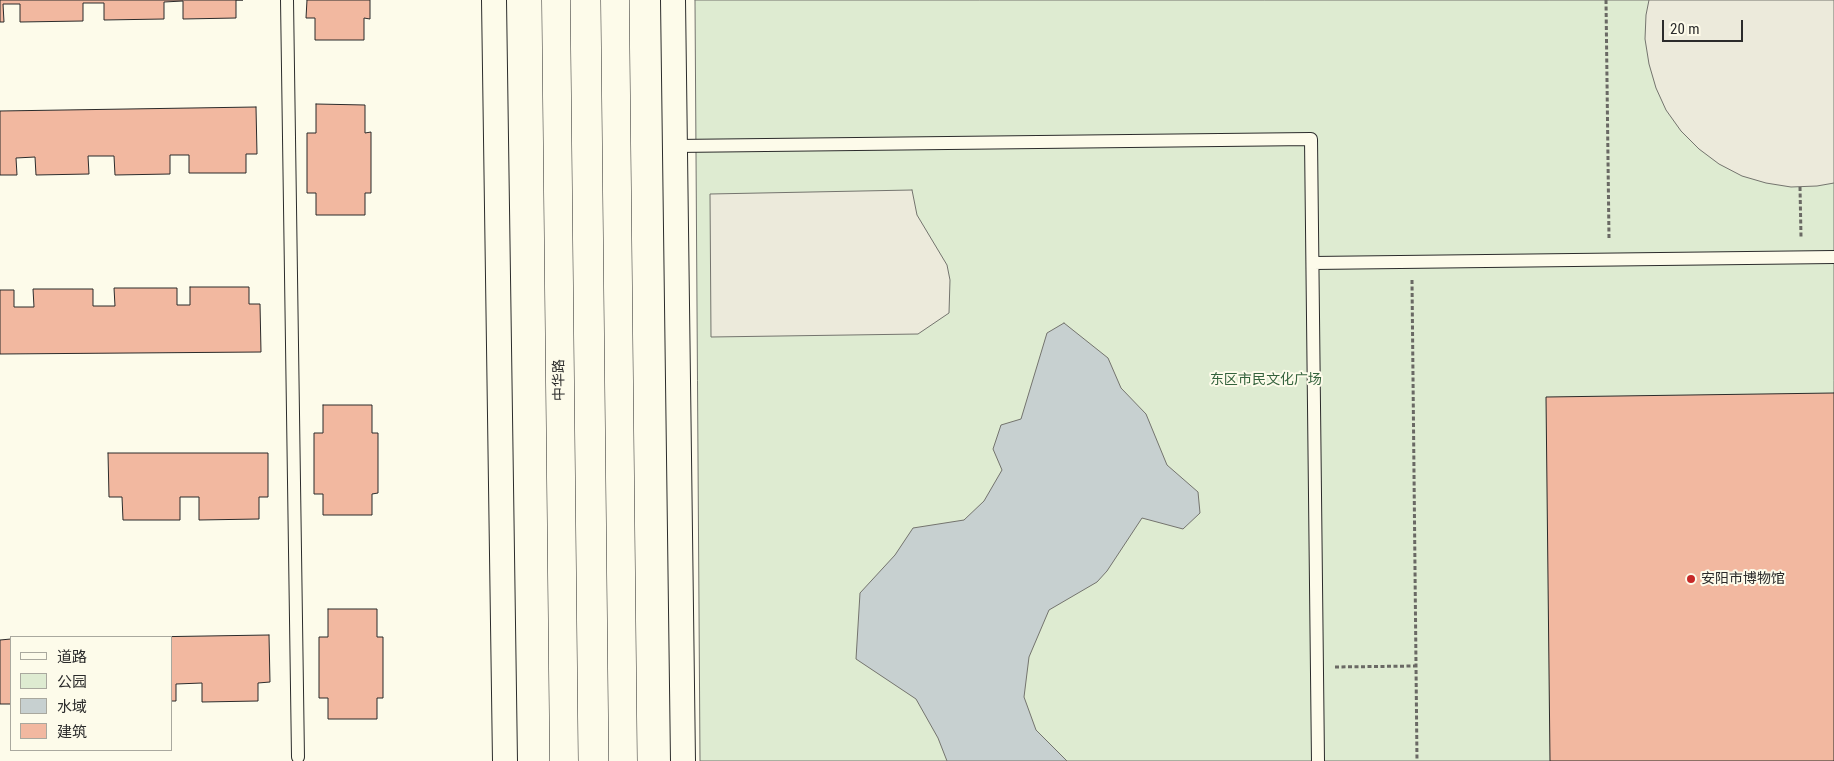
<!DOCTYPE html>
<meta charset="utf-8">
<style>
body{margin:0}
#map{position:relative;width:1834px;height:761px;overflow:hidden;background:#fdfbea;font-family:"Roboto Condensed","Noto Sans SC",sans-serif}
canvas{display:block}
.legend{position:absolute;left:10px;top:636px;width:162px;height:115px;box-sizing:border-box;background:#fdfbea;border:1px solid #a9a89e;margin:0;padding:6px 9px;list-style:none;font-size:15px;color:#2b2b2b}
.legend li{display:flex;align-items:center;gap:10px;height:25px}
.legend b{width:25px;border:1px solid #a9a89e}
.scale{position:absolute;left:1662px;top:20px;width:81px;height:22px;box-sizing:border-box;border:2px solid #2b2b2b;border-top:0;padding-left:6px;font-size:15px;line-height:18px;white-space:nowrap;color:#2b2b2b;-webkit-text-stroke:4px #fdfbea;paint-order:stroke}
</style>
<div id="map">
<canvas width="1834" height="761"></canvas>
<ul class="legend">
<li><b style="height:6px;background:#fdfbea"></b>道路</li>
<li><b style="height:14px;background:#deebd1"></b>公园</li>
<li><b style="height:14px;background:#c7d0d0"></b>水域</li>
<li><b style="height:14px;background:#f2b8a0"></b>建筑</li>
</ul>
<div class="scale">20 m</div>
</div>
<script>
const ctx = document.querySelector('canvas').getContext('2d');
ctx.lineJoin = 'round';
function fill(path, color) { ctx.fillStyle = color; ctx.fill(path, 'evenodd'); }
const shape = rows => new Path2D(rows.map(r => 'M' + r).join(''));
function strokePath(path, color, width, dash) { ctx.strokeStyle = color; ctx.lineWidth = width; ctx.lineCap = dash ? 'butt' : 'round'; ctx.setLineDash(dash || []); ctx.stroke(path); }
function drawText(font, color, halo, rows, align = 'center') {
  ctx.font = font + ' "Roboto Condensed","Noto Sans SC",sans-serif'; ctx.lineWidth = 4; ctx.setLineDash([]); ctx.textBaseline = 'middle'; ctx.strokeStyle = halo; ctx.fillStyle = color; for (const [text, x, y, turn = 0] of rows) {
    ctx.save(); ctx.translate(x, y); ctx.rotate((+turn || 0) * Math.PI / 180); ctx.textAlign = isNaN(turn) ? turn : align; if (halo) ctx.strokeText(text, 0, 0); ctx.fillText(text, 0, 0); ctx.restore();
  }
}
const green = shape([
 [695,0,1834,0,1834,761,700,761,695,0]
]);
const parking = shape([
 [1649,0,1834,0,1834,183,1817,186,1791,187,1766,183,1742,176,1719,164,1699,149,1681,131,1666,110,1656,88,1649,64,1645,39,1646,15,1649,0],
 [912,190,917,215,947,265,950,280,949,313,918,334,711,337,710,194,912,190]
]);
const water = shape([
 [1064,323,1108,358,1121,388,1146,414,1167,465,1198,492,1200,513,1183,529,1142,518,1107,571,1097,582,1049,610,1029,657,1024,697,1036,730,1067,761,947,761,938,738,916,699,856,659,860,593,895,555,913,528,964,520,984,501,1002,470,993,449,1001,425,1021,419,1047,333,1064,323]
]);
const building = shape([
 [0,0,243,0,236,0,236,18,183,19,183,1,164,2,164,19,104,20,104,3,83,3,83,21,20,22,20,4,3,4,4,22,0,22,0,0],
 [307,0,370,0,370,19,364,18,364,40,315,40,315,18,306,18,307,0],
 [316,104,365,105,365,133,371,132,371,193,365,193,365,215,316,215,316,193,307,193,307,133,316,133,316,104],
 [256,107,257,154,246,154,246,173,189,173,189,155,170,155,170,174,115,175,114,156,88,156,89,174,36,175,35,157,16,158,17,175,0,175,0,111,256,107],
 [190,287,249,287,249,304,260,304,261,352,0,354,0,290,14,290,14,307,34,307,33,289,93,289,93,306,115,306,114,288,177,288,177,305,190,305,190,287],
 [1834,393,1834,761,1550,761,1546,397,1834,393],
 [323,405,372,405,372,433,378,433,378,493,372,494,372,515,323,515,323,494,314,494,314,433,323,433,323,405],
 [108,453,268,453,268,497,259,497,259,519,199,520,199,497,180,497,180,520,123,520,122,497,109,497,108,453],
 [328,609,377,609,377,637,383,637,383,698,377,698,377,719,328,719,328,698,319,698,319,637,328,637,328,609],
 [269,635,270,682,258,683,258,701,202,702,202,683,176,684,176,701,171,701,171,637,144,637,269,635],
 [11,639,11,704,0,704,0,640,11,639]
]);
const path = shape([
 [1606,0,1609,239],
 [1800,187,1801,237],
 [1412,280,1417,761],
 [1335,667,1416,666]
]);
const lane = shape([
 [287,0,298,757],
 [675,146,1311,139,1318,761],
 [1313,263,1834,257]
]);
const street = shape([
 [494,0,505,761],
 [673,0,683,761]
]);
const highway = shape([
 [556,0,564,761],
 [615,0,623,761]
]);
const markers = [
 [1691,579,5,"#c62828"]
];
const streetNames = [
 ["中华路",560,380,-91]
];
const parkNames = [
 ["东区市民文化广场",1266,380]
];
const poiNames = [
 ["安阳市博物馆",1701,579]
];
fill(green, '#deebd1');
strokePath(green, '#74746e', 1);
fill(parking, '#eceadb');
strokePath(parking, '#74746e', 1);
fill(water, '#c7d0d0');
strokePath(water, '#74746e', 1);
fill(building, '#f2b8a0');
strokePath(building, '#2b2b2b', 1);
strokePath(lane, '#2b2b2b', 14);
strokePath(street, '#2b2b2b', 26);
strokePath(highway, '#2b2b2b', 29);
strokePath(path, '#6a6964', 3, [4, 2.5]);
strokePath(lane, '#fdfbea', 12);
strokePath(street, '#fdfbea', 24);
strokePath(highway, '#fdfbea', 28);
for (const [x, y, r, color] of markers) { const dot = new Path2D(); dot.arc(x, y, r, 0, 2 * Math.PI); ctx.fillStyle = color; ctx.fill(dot); strokePath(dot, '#fdfbea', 2); }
drawText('14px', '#2b2b2b', '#fdfbea', streetNames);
drawText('14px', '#34623c', '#fdfbea', parkNames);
drawText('14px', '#2b2b2b', '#fdfbea', poiNames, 'left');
</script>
